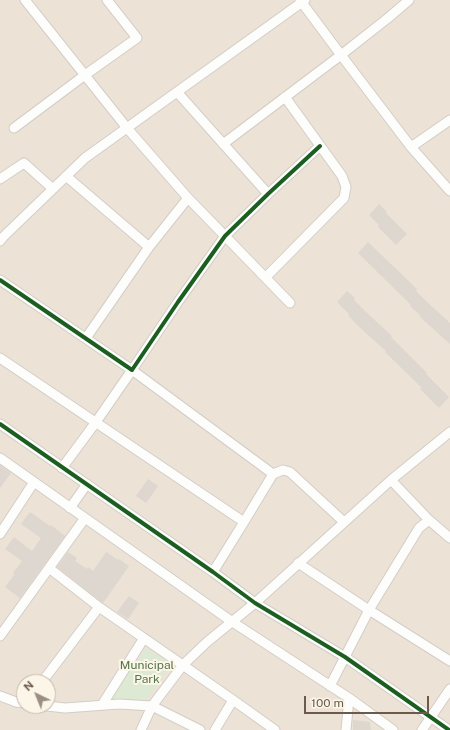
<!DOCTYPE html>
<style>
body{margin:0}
#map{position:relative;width:450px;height:730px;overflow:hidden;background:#f3f0e8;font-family:"Public Sans",sans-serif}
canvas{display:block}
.north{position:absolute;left:16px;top:674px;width:40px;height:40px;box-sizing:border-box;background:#fcf6e8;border:1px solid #c2b8aa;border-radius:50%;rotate:317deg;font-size:11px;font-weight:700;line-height:16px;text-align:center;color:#6c5b4d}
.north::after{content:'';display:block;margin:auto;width:14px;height:18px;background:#9b8f83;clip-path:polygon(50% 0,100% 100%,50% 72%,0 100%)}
.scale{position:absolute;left:304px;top:696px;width:125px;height:18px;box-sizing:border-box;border:2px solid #6c5b4d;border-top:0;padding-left:5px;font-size:12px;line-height:14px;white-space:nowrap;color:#6c5b4d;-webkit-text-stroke:3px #fcf6e8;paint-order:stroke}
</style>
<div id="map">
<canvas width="450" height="730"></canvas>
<div class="north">N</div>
<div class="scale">100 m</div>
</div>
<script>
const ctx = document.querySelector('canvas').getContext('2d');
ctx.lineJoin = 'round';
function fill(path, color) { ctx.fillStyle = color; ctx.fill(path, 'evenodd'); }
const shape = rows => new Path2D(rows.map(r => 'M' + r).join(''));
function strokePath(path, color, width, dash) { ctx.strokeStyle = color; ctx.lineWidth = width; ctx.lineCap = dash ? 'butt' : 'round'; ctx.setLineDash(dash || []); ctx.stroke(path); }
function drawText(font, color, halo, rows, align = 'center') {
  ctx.font = font + ' "Public Sans",sans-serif'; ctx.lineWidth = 4; ctx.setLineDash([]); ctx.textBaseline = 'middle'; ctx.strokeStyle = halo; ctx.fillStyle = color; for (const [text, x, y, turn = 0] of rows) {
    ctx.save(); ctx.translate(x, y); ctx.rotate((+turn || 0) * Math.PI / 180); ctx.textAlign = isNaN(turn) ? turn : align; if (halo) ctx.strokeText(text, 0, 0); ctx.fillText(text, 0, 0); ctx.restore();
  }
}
const residential = shape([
 [0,0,450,0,450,730,0,730],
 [24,682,48,682,48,706,24,706]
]);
const green = shape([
 [146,648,171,664,145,702,110,700]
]);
const building = shape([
 [379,204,387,212,386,213,407,234,396,245,378,227,379,225,369,215],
 [368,242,417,289,416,291,428,303,450,323,450,344,420,317,421,316,410,306,411,305,358,253],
 [347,291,355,298,354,300,366,312,392,336,391,337,427,373,426,374,449,397,439,408,420,389,422,388,385,352,386,351,358,326,348,315,349,314,337,302],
 [0,465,11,473,0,488],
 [148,479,158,486,146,503,136,496],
 [30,512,50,526,51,525,65,536,20,598,5,587,15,574,13,573,22,561,5,549,14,537,32,551,41,538,21,524],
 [68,552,77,558,75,561,87,569,88,567,93,571,106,552,118,560,119,559,129,566,103,603,57,567],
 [129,596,139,603,128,619,117,612],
 [353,720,370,722,371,730,353,730]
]);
const minor = shape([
 [25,0,127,128,188,198,290,303],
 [300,0,341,55,411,147,450,191],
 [177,92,268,194],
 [14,128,85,75,137,38,107,0],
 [223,144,341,55,388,18,409,0],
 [411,147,450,120],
 [66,176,149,247],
 [0,179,24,163,53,189],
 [0,241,3,237,85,158,305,0],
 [266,277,344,198,346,187,342,176,285,97],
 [0,280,132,370,178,302,225,236,268,194,320,146],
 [86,338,149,247,188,198],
 [0,358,244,522],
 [0,424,213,572,255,603,345,657,449,730],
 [0,458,231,621,349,698,393,730],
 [62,468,96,422,132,370,273,474,244,522,213,572],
 [273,474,283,470,290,472,344,522],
 [391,480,429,520,450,538],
 [70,508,87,484],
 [0,534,34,482],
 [298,563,369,610,450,661],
 [49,568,99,607,233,700,275,730],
 [0,636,85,518],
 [42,682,99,607],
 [330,686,369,610,419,528,429,520],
 [0,696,16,702,24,703],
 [102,705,144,638],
 [47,706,65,708,119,704,152,706,200,730],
 [141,730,152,706,183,665,207,642,255,603,391,480,450,432],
 [215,730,233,700],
 [346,730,349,698],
 [422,730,450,689]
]);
const cycleway = shape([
 [0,280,132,370,178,302,225,236,268,194,320,146],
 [0,424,213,572,255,603,345,657,449,730]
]);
const parkNames = [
 ["Municipal",147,665],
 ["Park",147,679]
];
fill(residential, '#ece3d6');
fill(green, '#dee9d4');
fill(building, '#ddd7d0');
strokePath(minor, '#d2cdc7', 11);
strokePath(minor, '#fdfdfc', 9);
strokePath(cycleway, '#1b5e20', 4);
drawText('12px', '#53764a', '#fcf6e8', parkNames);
</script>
